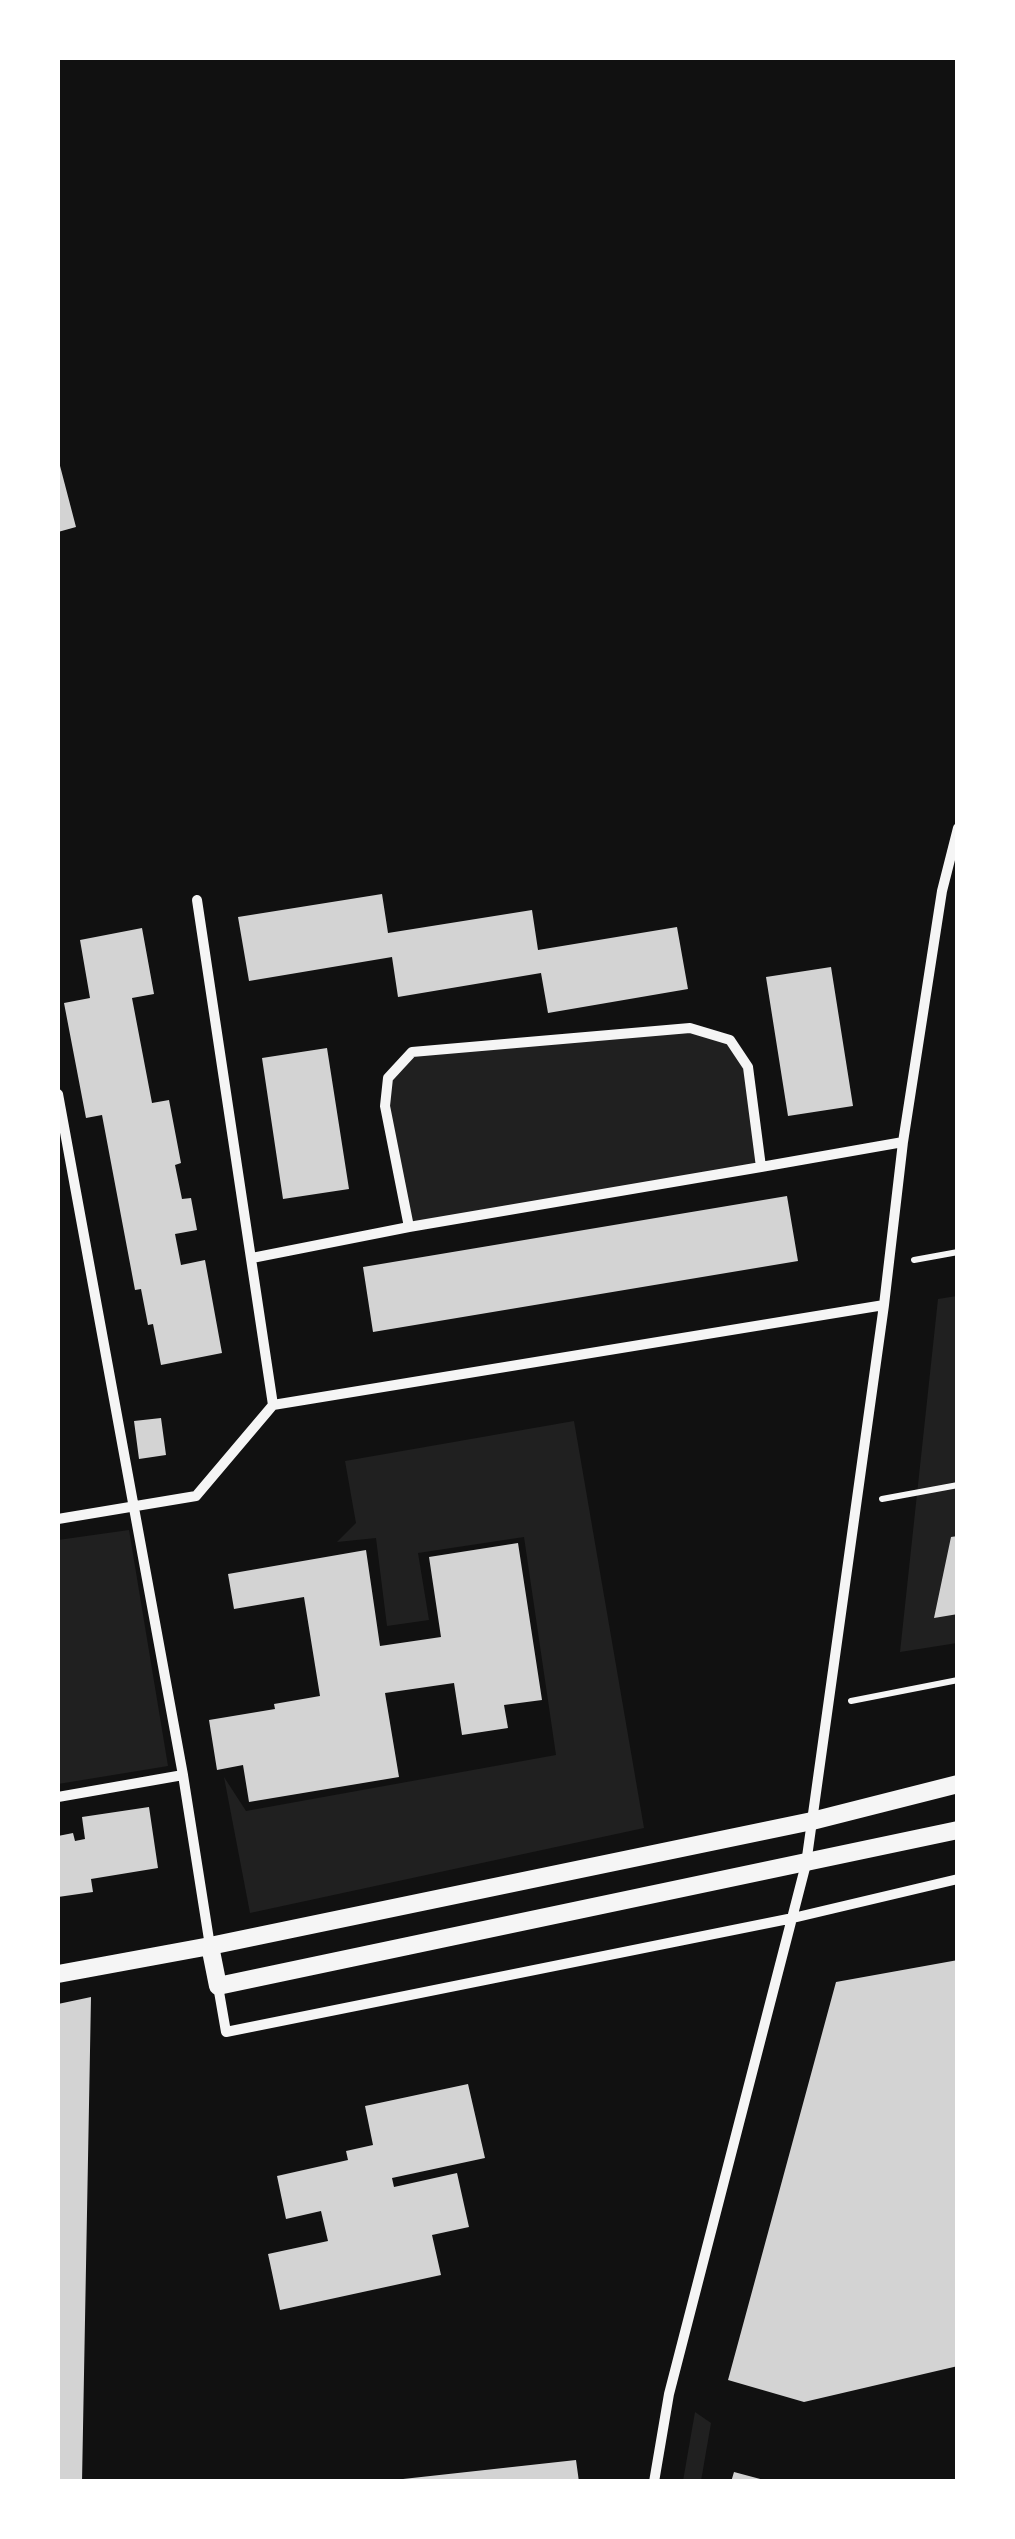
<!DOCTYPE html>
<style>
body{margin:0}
#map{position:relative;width:1015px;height:2539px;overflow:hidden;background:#111;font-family:Commissioner,sans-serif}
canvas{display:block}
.frame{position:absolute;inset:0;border:60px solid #fff;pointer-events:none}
</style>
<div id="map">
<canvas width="1015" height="2539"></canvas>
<div class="frame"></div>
</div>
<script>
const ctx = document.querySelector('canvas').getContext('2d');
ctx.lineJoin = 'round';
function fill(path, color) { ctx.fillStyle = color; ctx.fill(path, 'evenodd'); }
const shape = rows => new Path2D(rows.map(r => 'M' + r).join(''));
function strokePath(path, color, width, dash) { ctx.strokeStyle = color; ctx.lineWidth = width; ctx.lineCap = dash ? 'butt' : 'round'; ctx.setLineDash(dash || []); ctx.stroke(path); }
const green = shape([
 [690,1028,730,1040,748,1067,761,1167,409,1227,385,1106,388,1078,412,1052],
 [957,1296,957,1643,900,1652,938,1299],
 [574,1421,644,1828,250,1913,224,1777,246,1811,556,1755,524,1537,418,1553,429,1620,387,1626,376,1538,337,1542,356,1523,345,1461],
 [129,1530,168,1766,58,1784,58,1540],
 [695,2412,711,2423,701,2481,683,2481]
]);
const building = shape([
 [59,462,76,527,58,532,58,463],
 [382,894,388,933,532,910,538,950,677,927,688,989,548,1013,541,973,398,997,392,957,249,981,238,917],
 [142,928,154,994,132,998,152,1103,169,1100,181,1163,175,1165,182,1199,191,1198,197,1230,175,1234,181,1265,205,1260,222,1353,161,1365,153,1324,148,1325,141,1289,135,1290,102,1115,86,1118,64,1003,90,998,80,940],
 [831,967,853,1106,788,1116,766,977],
 [327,1048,349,1189,283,1199,262,1058],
 [787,1196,798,1261,373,1332,363,1267],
 [161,1418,166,1455,139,1459,134,1421],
 [958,1536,958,1614,934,1618,951,1537],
 [518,1543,542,1700,504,1705,508,1728,462,1735,454,1683,385,1693,399,1777,249,1802,243,1765,217,1770,209,1720,275,1709,274,1704,320,1696,304,1597,234,1609,228,1574,366,1550,380,1646,441,1637,429,1557],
 [149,1807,158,1868,91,1879,93,1892,58,1897,58,1836,73,1833,75,1841,85,1839,82,1817],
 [958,1960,958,2366,804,2402,728,2380,836,1982],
 [91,1997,82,2482,58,2482,58,2004],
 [468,2084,485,2158,392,2178,394,2187,457,2173,469,2227,432,2235,441,2275,280,2310,268,2254,328,2241,321,2211,286,2219,277,2176,348,2160,346,2151,373,2145,365,2106],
 [576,2460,579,2482,403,2482,403,2479],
 [734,2472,764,2480,764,2482,731,2482]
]);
const path = shape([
 [914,1260,958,1252],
 [882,1499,958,1485],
 [851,1701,958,1680]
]);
const minor = shape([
 [197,900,273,1405],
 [58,1094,183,1775,210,1946],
 [761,1167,903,1142],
 [252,1258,409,1227,761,1167,748,1067,730,1040,690,1028,412,1052,388,1078,385,1106,409,1227],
 [58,1519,196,1496,273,1405,884,1305],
 [58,1797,183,1775],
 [218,1986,226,2032,793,1918,958,1879],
 [654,2482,669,2394,806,1864,884,1305,903,1142,942,891,958,828]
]);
const tertiary = shape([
 [210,1946,218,1986,958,1830],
 [58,1974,210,1946,812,1821,958,1784]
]);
fill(green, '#202020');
fill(building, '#d3d3d3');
strokePath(path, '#f5f5f5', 6);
strokePath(minor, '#f5f5f5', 10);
strokePath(tertiary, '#f5f5f5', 18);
</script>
